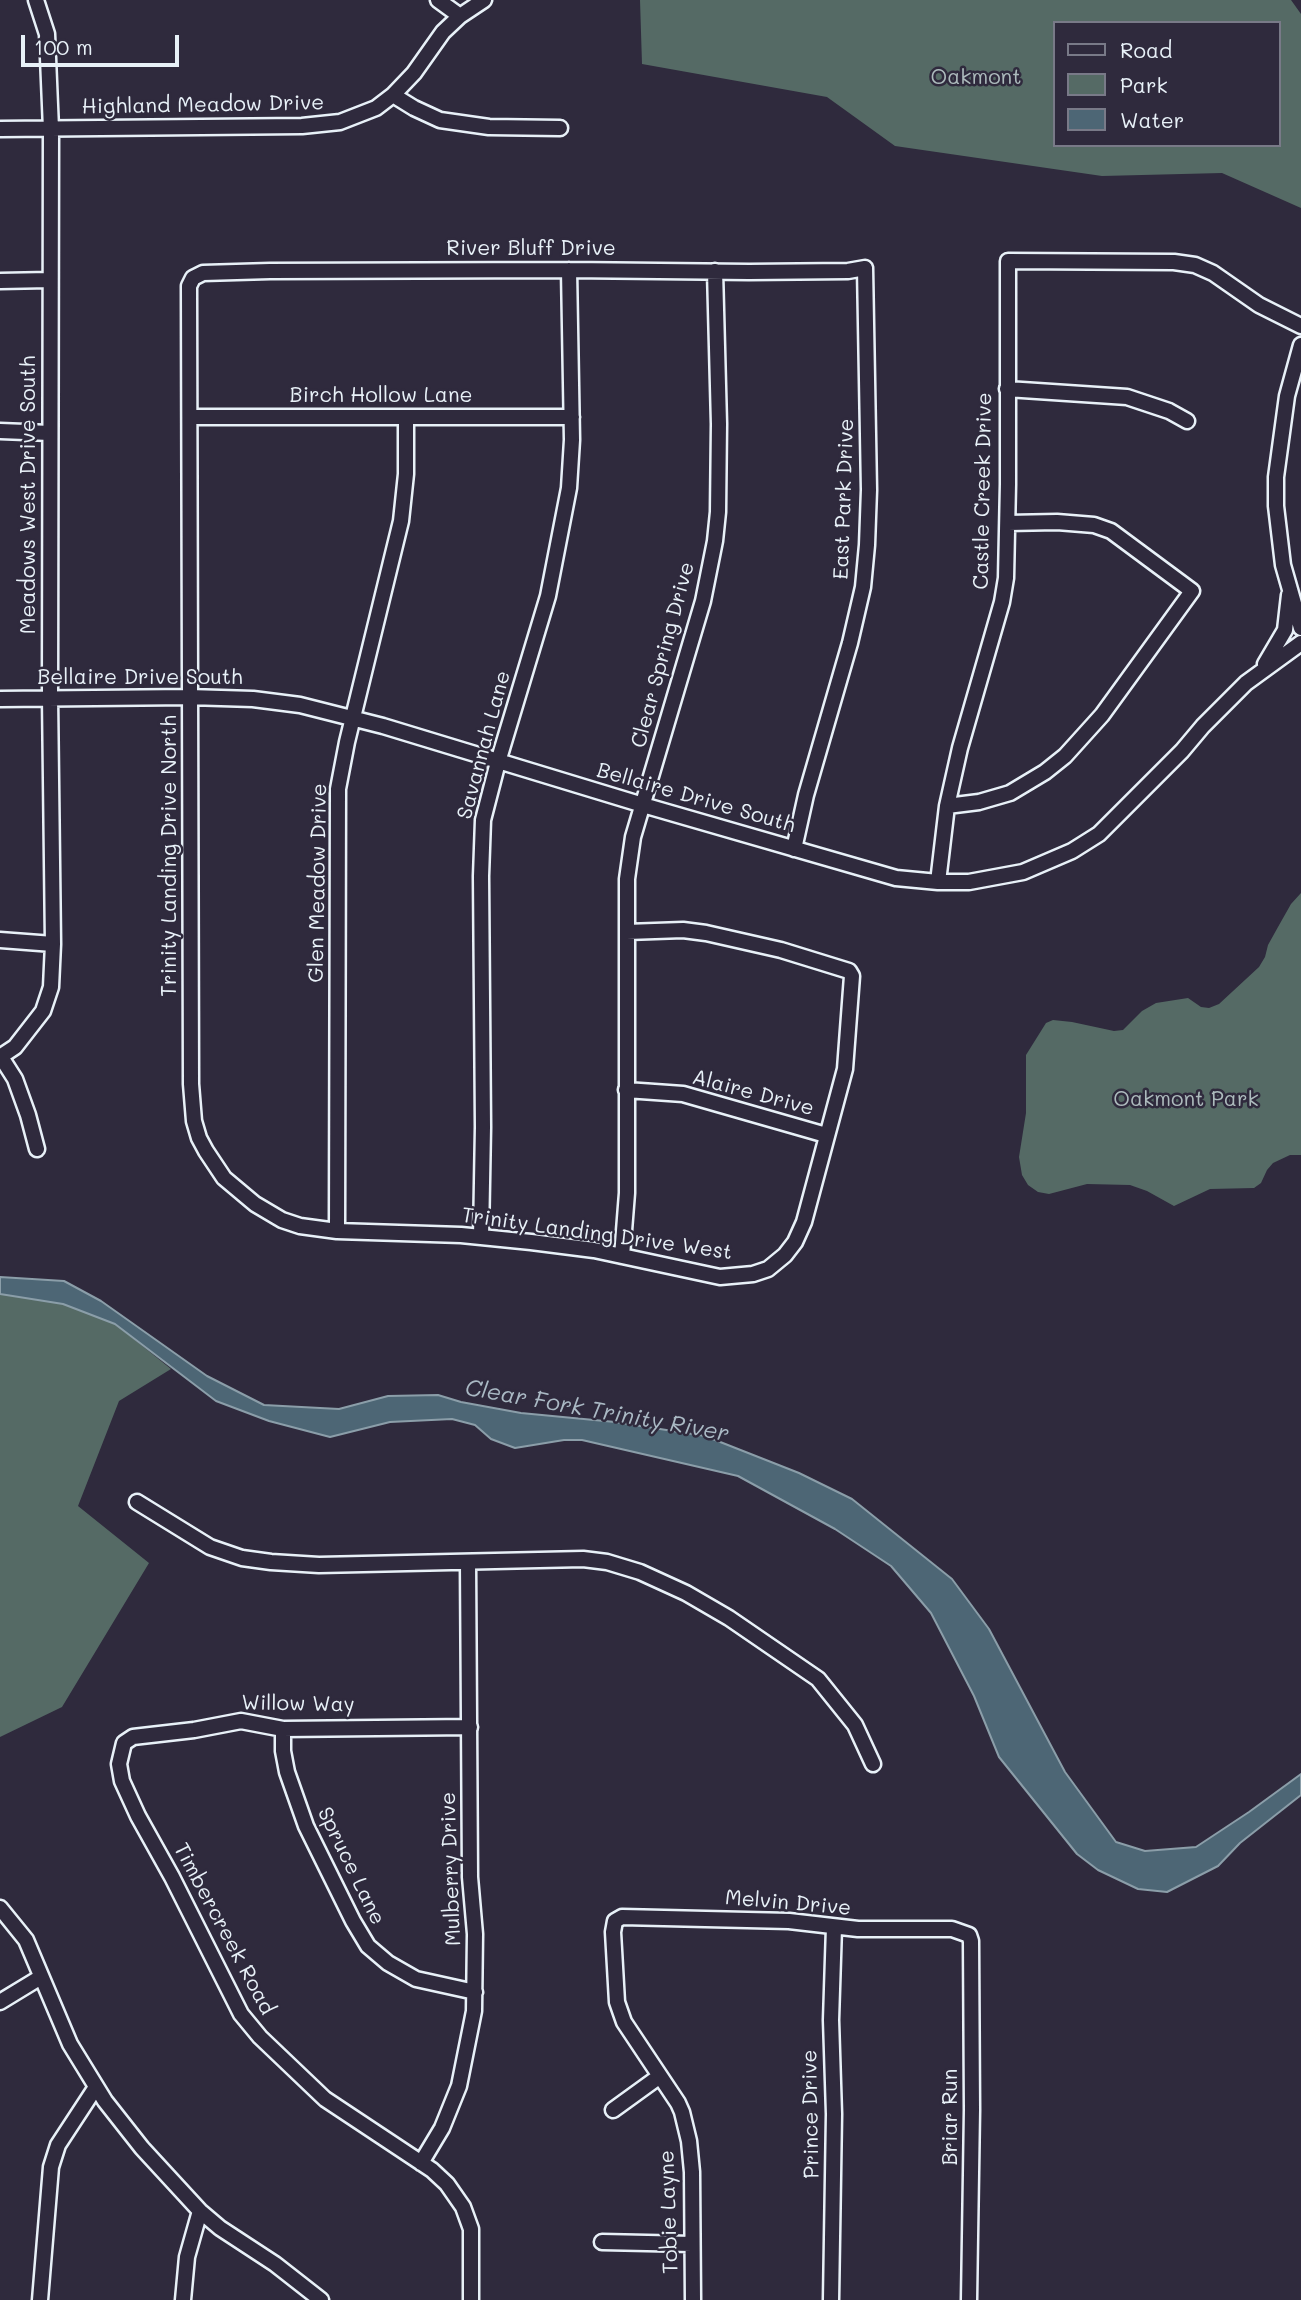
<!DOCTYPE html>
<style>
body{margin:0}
#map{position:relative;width:1301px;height:2300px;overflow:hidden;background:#2f2a3d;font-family:Mali,sans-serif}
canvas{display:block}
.legend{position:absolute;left:1053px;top:21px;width:228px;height:126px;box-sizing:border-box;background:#2f2a3d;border:2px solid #797a88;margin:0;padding:9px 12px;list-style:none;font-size:21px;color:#e8f1f8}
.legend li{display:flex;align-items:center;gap:14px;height:35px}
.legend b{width:35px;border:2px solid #797a88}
.scale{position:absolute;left:21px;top:35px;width:158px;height:32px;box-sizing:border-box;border:4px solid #e8f1f8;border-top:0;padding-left:9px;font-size:21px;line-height:24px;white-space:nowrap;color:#e8f1f8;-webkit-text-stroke:5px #2f2a3d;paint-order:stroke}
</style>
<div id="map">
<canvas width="1301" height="2300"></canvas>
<ul class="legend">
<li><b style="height:9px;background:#2f2a3d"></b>Road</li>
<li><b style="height:19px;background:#556a65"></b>Park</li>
<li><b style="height:19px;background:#4d6675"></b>Water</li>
</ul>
<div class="scale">100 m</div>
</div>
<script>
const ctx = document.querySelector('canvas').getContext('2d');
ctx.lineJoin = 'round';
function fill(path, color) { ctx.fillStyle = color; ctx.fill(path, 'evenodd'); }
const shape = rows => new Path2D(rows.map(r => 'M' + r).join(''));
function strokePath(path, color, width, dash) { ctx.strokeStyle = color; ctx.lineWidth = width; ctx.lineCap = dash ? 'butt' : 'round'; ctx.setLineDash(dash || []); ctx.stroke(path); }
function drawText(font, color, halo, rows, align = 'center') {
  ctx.font = font + ' Mali,sans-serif'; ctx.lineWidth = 5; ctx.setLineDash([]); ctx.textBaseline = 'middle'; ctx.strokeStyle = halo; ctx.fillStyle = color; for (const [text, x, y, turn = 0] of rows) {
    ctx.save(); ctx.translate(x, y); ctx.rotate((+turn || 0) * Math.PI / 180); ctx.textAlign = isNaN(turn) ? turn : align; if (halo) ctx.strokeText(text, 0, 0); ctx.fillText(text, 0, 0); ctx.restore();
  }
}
const green = shape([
 [640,0,1291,0,1301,14,1301,208,1222,173,1102,176,895,146,827,97,642,64],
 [1054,23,1278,23,1278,145,1054,145],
 [1301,893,1301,1155,1290,1155,1273,1163,1267,1170,1261,1183,1254,1188,1210,1189,1174,1206,1147,1191,1130,1185,1087,1184,1049,1194,1038,1192,1028,1185,1022,1175,1019,1157,1026,1113,1026,1055,1046,1023,1053,1020,1072,1022,1114,1031,1123,1030,1142,1011,1156,1003,1188,998,1201,1007,1209,1008,1219,1004,1259,967,1265,957,1268,945,1278,927,1291,904],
 [0,1294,63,1304,115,1324,171,1369,119,1401,78,1506,149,1563,62,1707,0,1737]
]);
const water = shape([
 [0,1277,64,1281,101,1301,207,1376,264,1405,339,1409,388,1396,438,1395,461,1402,521,1413,615,1422,705,1436,799,1473,852,1499,952,1579,989,1629,1065,1772,1116,1842,1145,1851,1196,1847,1249,1812,1301,1774,1301,1795,1240,1843,1218,1866,1167,1892,1138,1889,1098,1870,1077,1854,999,1757,974,1696,931,1613,891,1566,835,1529,738,1476,582,1440,564,1440,515,1448,491,1439,475,1425,452,1419,390,1422,330,1437,269,1421,216,1401,115,1324,63,1304,0,1294,0,1277]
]);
const minor = shape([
 [438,0,460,16],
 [393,95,414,108,440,120,489,127,560,128],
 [0,129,302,126,340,122,376,108,393,95,414,73,443,32,460,16,484,0],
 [0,281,49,280],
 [1301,345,1287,396,1276,477,1276,506,1283,565,1301,628],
 [1007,389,1127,397,1169,411,1187,421],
 [190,417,572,417],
 [0,431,50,433],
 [1265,664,1285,630,1289,595],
 [0,699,189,697,253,699,300,705,383,726,643,805,896,878,938,882,969,882,1023,872,1072,851,1099,834,1182,751,1203,726,1246,683,1301,643],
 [947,806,979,802,1010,793,1045,772,1065,756,1102,715,1192,591,1111,531,1094,525,1057,522,1008,523],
 [938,882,947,806,960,748,1002,602,1006,578,1008,484,1008,261,1174,262,1195,265,1213,273,1259,305,1301,326],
 [627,932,683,930,706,933,781,950,849,971,852,976,845,1069,804,1222,795,1242,785,1255,768,1269,753,1274,720,1277,594,1250,531,1242,461,1235,337,1231,300,1226,282,1220,255,1204,224,1178,206,1151,199,1138,194,1121,191,1084,189,286,193,278,203,273,270,271,569,270,749,272,848,271,865,268,869,490,867,545,863,587,850,643,806,795,794,849],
 [0,940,53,944],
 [0,1057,15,1047,43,1011,51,987,53,944,50,697,51,129,47,34,36,0],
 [1,1057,15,1079,28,1115,37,1149],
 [626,1090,683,1094,826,1135],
 [337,1231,338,789,347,742,401,521,406,474,406,417],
 [481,1237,483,1127,481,876,483,820,498,762,548,596,569,488,572,440,569,270],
 [622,1256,627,1193,627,879,633,837,703,601,715,541,718,512,719,424,715,271],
 [137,1502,210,1547,242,1558,271,1562,319,1565,583,1559,607,1562,640,1572,686,1593,729,1618,818,1679,855,1725,873,1764],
 [470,1727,283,1729,241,1721,194,1730,133,1737,124,1743,119,1764,122,1781,138,1816,172,1877,241,2014,260,2037,325,2099,432,2170,447,2184,463,2207,471,2229,471,2300],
 [283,1729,283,1751,287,1772,306,1826,353,1921,368,1946,388,1963,416,1979,475,1992],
 [0,1908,26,1940,70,2044,105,2101,142,2148,200,2211,220,2228,275,2264,321,2300],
 [0,2002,41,1977],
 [613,2110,660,2076],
 [421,2163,442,2128,459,2086,474,2011,475,1934,470,1877,468,1562],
 [602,2242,692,2244],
 [40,2300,51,2167,58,2145,96,2087],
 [183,2300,187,2257,200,2211],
 [693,2300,692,2172,689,2141,682,2112,678,2103,624,2022,617,2002,613,1932,615,1921,622,1917,789,1921,858,1929,952,1929,969,1935,971,1941,972,2110,969,2300],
 [831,2300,834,2114,831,2020,834,1927]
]);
const parkNames = [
 ["Oakmont",976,78],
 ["Oakmont Park",1186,1100]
];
const streetNames = [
 ["Highland Meadow Drive",203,105,-1],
 ["River Bluff Drive",531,249],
 ["Birch Hollow Lane",381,396],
 ["Castle Creek Drive",983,491,-89],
 ["Meadows West Drive South",29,495,-90],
 ["East Park Drive",844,499,-88],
 ["Clear Spring Drive",663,655,-75],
 ["Bellaire Drive South",140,678],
 ["Savannah Lane",484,745,-75],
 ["Bellaire Drive South",696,798,16],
 ["Trinity Landing Drive North",170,856,-90],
 ["Glen Meadow Drive",318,883,-89],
 ["Alaire Drive",753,1093,15],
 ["Trinity Landing Drive West",597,1234,8],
 ["Willow Way",298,1704,1],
 ["Spruce Lane",351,1866,64],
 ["Mulberry Drive",451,1869,-92],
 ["Melvin Drive",788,1903,5],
 ["Timbercreek Road",224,1929,62],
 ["Prince Drive",811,2114,-91],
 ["Briar Run",951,2117,-90],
 ["Tobie Layne",669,2212,-92]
];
const waterNames = [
 ["Clear Fork Trinity River",597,1411,10]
];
fill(green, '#556a65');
fill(water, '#4d6675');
strokePath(water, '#8b9ea9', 2);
strokePath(minor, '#e8f1f8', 19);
strokePath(minor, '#2f2a3d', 14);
drawText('21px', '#adbbbd', '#2f2a3d', parkNames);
drawText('21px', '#e8f1f8', '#2f2a3d', streetNames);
drawText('italic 23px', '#aab9c4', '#2f2a3d', waterNames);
</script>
